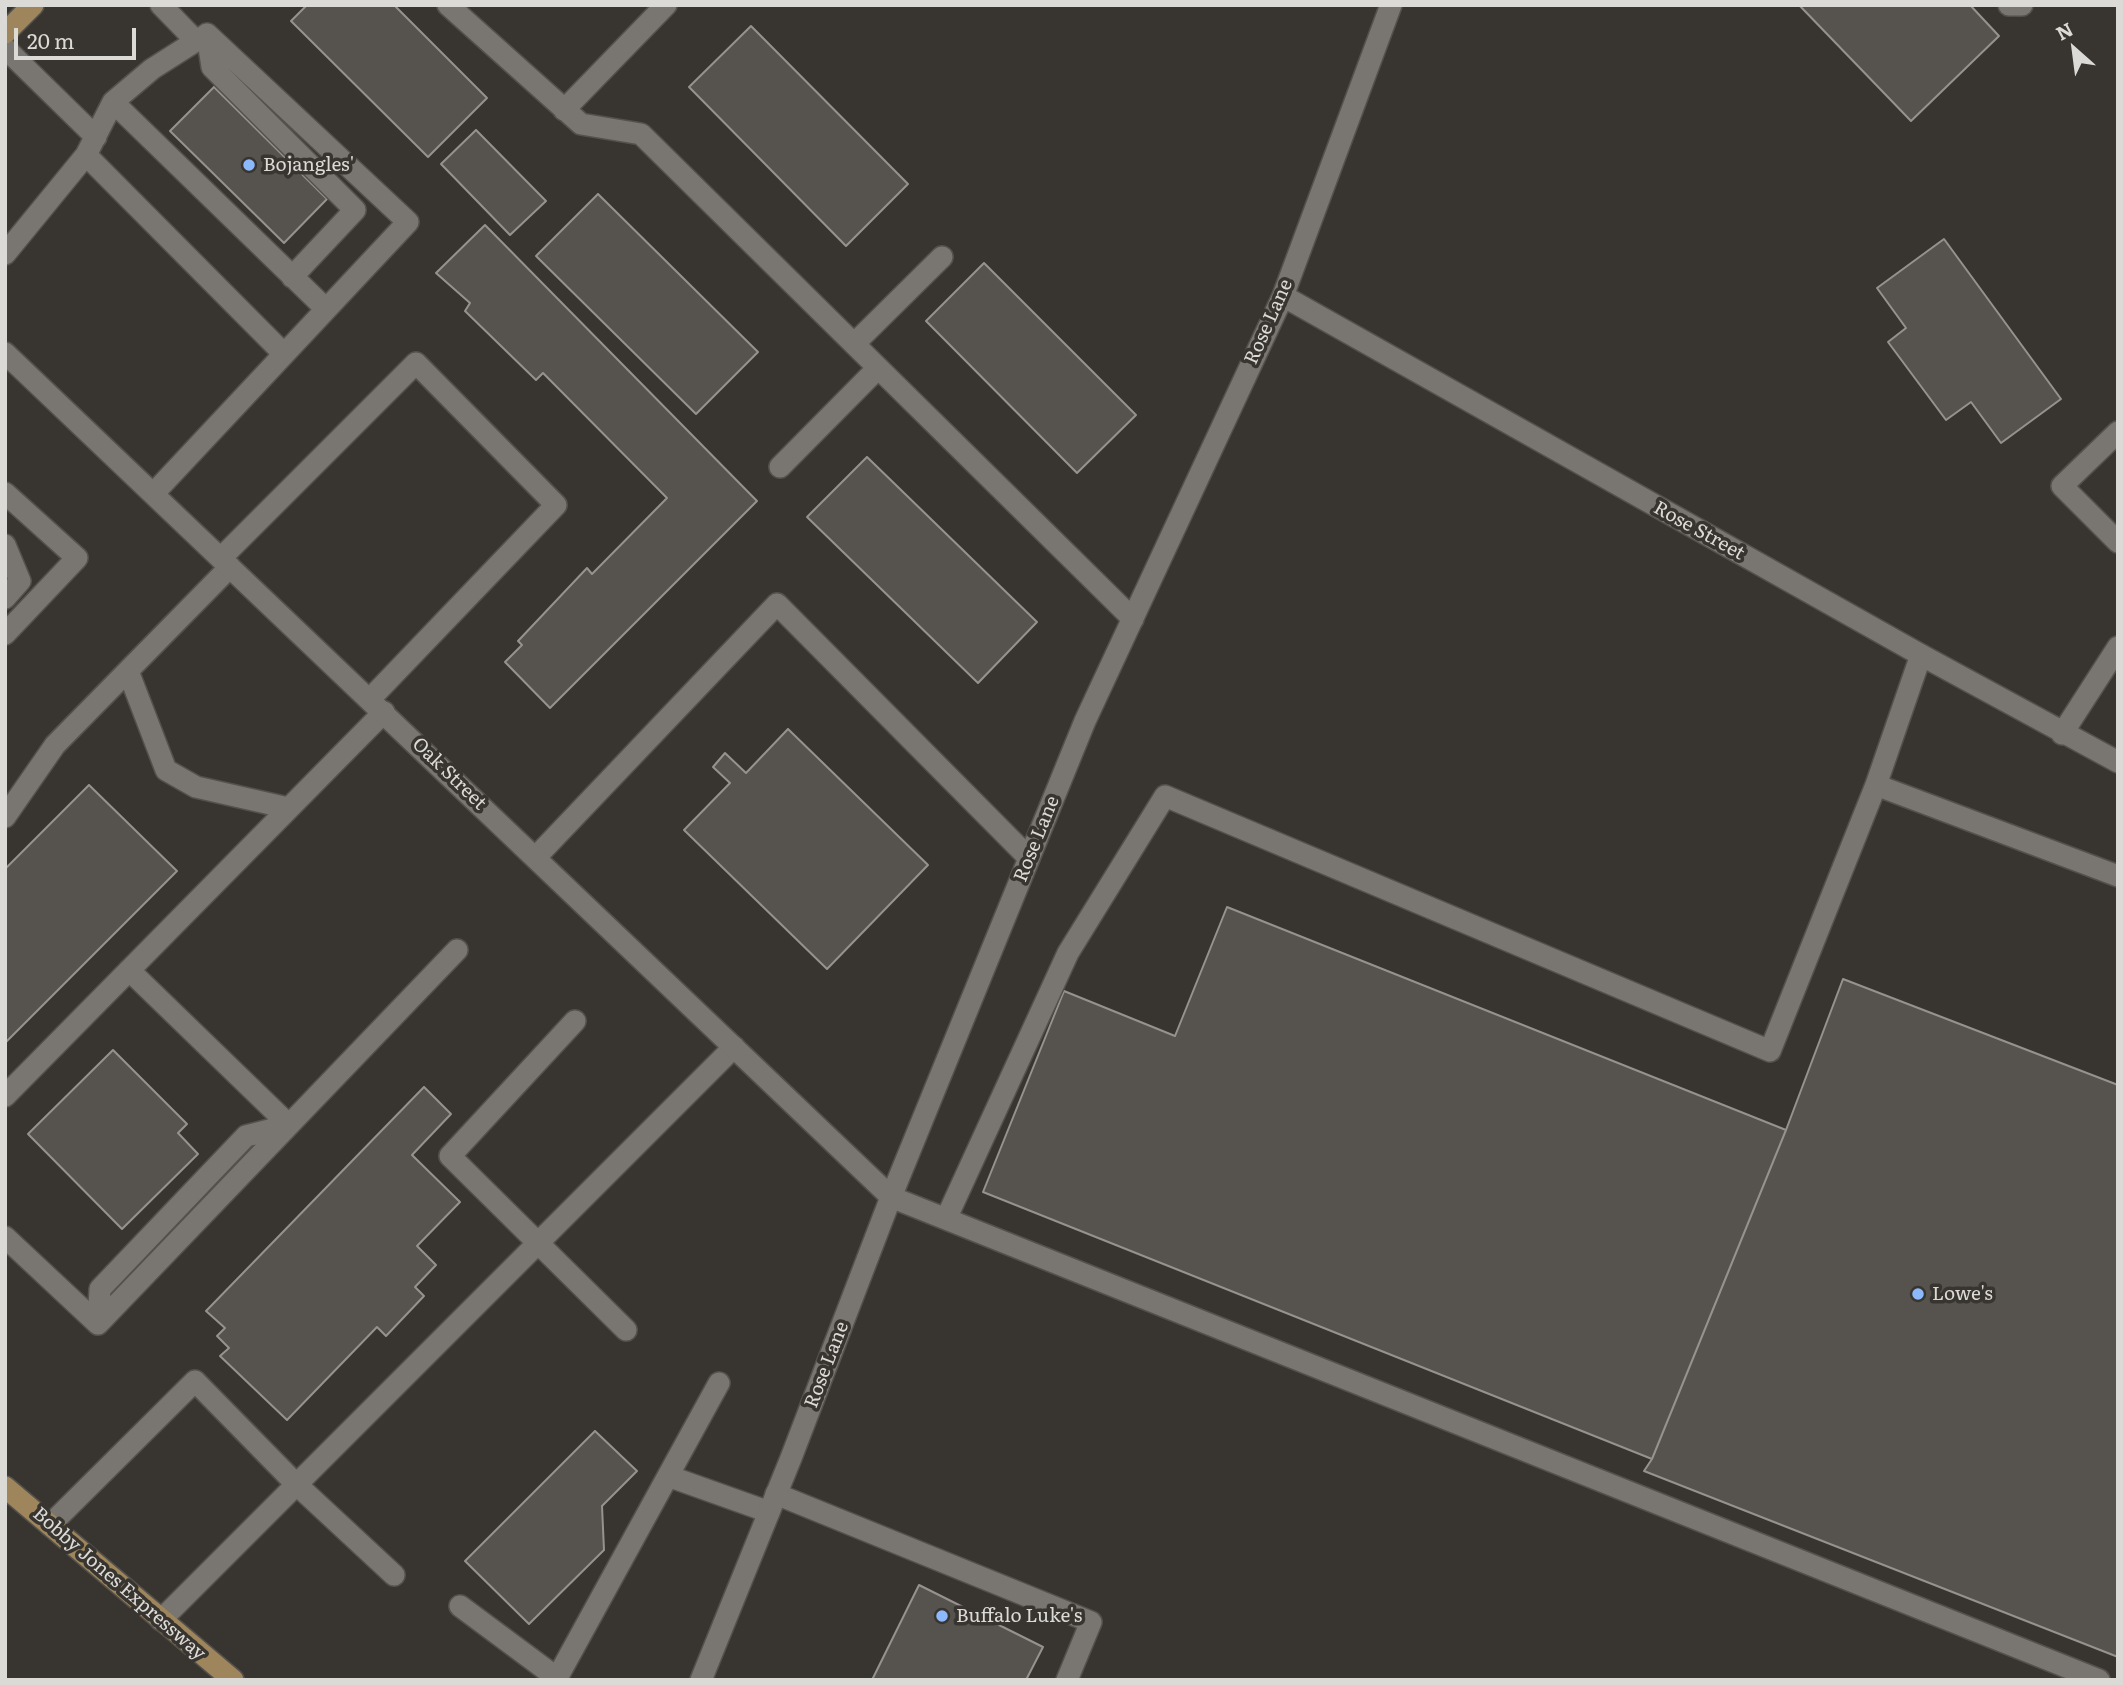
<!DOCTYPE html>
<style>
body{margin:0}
#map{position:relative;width:2123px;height:1685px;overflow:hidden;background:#383530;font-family:Literata,serif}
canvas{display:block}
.frame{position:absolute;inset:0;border:7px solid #dcdad7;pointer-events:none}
.north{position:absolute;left:2039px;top:14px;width:70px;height:70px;-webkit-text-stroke:5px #383530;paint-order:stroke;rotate:332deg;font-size:19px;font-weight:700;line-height:28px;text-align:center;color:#dcdad7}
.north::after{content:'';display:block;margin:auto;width:24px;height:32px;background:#dcdad7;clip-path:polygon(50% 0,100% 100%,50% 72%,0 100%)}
.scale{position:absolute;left:14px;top:28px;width:122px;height:32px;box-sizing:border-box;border:4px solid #dcdad7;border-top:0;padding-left:9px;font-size:21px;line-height:24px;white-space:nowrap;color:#dcdad7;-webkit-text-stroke:5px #383530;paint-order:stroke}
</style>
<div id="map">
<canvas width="2123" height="1685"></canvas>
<div class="frame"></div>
<div class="north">N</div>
<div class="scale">20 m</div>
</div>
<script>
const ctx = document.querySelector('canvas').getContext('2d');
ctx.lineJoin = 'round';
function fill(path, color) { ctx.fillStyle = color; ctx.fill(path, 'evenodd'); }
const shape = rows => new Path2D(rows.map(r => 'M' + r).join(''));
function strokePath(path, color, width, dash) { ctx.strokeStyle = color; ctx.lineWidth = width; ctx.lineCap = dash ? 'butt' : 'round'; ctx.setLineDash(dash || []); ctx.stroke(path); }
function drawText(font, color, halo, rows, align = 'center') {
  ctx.font = font + ' Literata,serif'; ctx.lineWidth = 7; ctx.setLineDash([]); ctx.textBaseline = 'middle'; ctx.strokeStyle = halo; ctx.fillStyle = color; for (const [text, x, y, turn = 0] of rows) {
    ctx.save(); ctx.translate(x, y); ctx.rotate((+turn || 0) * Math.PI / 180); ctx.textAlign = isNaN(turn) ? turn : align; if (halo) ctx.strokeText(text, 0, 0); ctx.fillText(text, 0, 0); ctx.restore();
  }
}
const building = shape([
 [307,5,394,5,487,98,428,157,291,21,307,5],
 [1799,5,1970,5,1999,36,1911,121,1799,5],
 [751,26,908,184,846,246,689,87,751,26],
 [214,87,327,199,284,243,170,131,214,87],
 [476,130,546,201,510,235,441,164,476,130],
 [598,194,758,352,696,414,536,256,598,194],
 [485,225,757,501,550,708,505,662,522,645,518,641,587,568,592,574,667,498,543,373,536,380,465,311,470,303,436,273,485,225],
 [1944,239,2061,399,2001,443,1971,402,1946,420,1888,342,1906,328,1877,288,1944,239],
 [984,263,1136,415,1077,473,926,321,984,263],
 [867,457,1037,622,978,683,807,517,867,457],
 [788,729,928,865,827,969,684,830,730,783,713,767,725,753,746,773,788,729],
 [89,785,177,871,5,1043,5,869,89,785],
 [1227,907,1786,1130,1652,1459,983,1192,1064,991,1175,1036,1227,907],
 [1843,979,2118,1085,2118,1657,1644,1471,1652,1459,1786,1130,1843,979],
 [113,1050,187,1124,178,1133,198,1154,122,1229,28,1134,113,1050],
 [424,1087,451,1114,412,1155,460,1202,417,1246,436,1265,415,1287,424,1296,386,1336,377,1327,287,1420,220,1356,229,1348,217,1336,225,1328,206,1311,424,1087],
 [595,1431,637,1471,602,1506,604,1550,529,1624,465,1561,595,1431],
 [919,1585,1043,1647,1026,1680,872,1680,919,1585]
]);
const lane = shape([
 [161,5,196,41],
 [448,5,581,124,641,134,1133,619],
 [2009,5,2022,5],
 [207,34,212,67,355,210,292,277],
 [5,48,96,137],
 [113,102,326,309],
 [564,110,666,5],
 [86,155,284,354],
 [5,254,86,155,113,102,152,69,207,34,408,222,154,493],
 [854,344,942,257],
 [2118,432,2062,486,2118,542],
 [780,467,878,368],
 [5,493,77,558,5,634],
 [5,545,20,581,5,598],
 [221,558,416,363,556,505,370,699],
 [1921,655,1876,785,2118,876],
 [128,671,166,770,196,787,288,808],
 [5,817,55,745,230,567],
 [536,857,777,604,1029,858],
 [129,970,289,1125],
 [575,1021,450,1156,626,1330],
 [5,1096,384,712],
 [891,1197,2099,1680],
 [946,1219,1068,953,1165,796,1770,1051,1876,785],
 [5,1237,98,1324],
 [98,1324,457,950],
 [98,1324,100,1289,246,1136,289,1125],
 [668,1476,769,1512],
 [776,1494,1091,1622,1067,1680],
 [50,1525,195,1381,296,1484,394,1575],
 [460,1606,557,1678,719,1383],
 [161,1620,734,1047]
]);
const street = shape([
 [1283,296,1921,655,2118,762],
 [5,353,891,1197],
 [2062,734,2118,647],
 [701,1680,791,1458,891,1197,1085,721,1283,296,1391,5]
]);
const primary = shape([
 [5,33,33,5],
 [5,1487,233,1680]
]);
const markers = [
 [249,165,7,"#8cb9fc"],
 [1918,1294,7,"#8cb9fc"],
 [942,1616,7,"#8cb9fc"]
];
const poiNames = [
 ["Bojangles'",263,165],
 ["Lowe's",1932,1294],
 ["Buffalo Luke's",956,1616]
];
const streetNames = [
 ["Rose Lane",1269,322,-66],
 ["Rose Street",1699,531,29],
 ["Oak Street",449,774,44],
 ["Rose Lane",1037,839,-68],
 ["Rose Lane",827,1365,-69],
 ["Bobby Jones Expressway",119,1584,41]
];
fill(building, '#56534e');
strokePath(building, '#96928d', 2);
strokePath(lane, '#54514d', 24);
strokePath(street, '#54514d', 24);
strokePath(primary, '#54514d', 24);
strokePath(lane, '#797570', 21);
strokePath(street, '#797570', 21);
strokePath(primary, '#9e855b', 21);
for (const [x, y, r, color] of markers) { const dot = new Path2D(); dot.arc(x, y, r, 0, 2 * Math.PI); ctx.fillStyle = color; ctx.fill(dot); strokePath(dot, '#383530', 2.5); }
drawText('19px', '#dcdad7', '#383530', poiNames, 'left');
drawText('19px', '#dcdad7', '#383530', streetNames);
</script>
